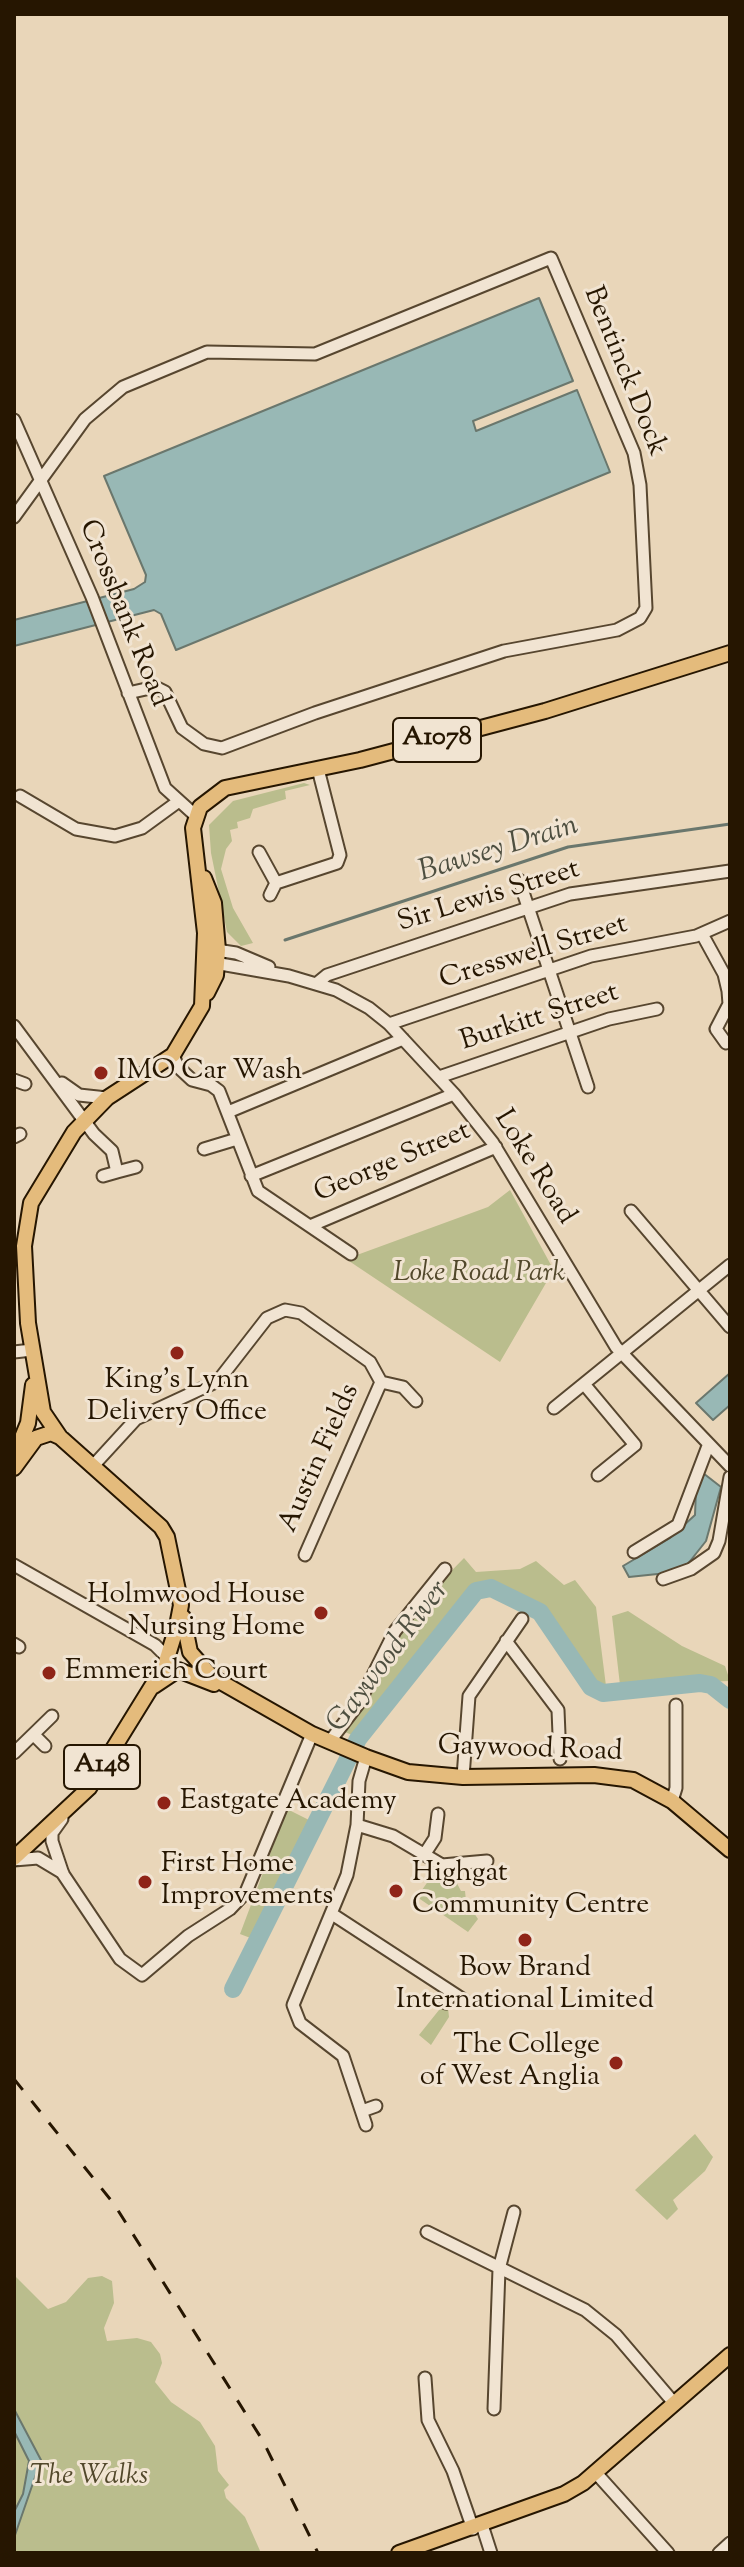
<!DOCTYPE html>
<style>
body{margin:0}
#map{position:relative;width:744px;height:2567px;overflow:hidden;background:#e9d6b9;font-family:"Sorts Mill Goudy",serif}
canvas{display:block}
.frame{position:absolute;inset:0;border:16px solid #261601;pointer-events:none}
</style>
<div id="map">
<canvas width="744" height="2567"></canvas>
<div class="frame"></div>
</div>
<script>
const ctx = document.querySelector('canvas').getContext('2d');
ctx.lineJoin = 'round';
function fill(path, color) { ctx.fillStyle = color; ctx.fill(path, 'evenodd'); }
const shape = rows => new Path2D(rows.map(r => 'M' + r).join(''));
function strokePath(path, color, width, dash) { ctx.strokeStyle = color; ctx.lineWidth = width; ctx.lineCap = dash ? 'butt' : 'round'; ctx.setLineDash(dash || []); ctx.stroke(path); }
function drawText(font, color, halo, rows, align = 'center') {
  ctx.font = font + ' "Sorts Mill Goudy",serif'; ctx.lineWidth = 6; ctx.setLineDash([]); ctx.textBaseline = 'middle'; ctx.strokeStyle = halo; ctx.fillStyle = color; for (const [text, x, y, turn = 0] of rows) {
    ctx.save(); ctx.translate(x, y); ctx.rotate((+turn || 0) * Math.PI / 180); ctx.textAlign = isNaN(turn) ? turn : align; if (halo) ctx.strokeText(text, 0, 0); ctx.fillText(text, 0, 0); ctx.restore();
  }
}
const green = shape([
 [304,783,310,785,285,791,286,799,253,809,250,818,237,822,238,828,230,830,232,841,226,849,221,869,233,908,253,943,241,946,227,932,211,853,209,825,233,801],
 [510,1190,557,1276,546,1283,500,1362,346,1259,488,1207],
 [464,1558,476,1572,520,1569,536,1561,564,1585,575,1580,596,1607,606,1686,593,1686,561,1630,545,1611,513,1592,484,1584,476,1586,458,1605,431,1644,355,1736,342,1731,419,1604],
 [628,1611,682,1646,725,1666,730,1681,620,1685,612,1616],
 [287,1809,323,1827,261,1942,240,1934],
 [436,1870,451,1872,461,1891,465,1891,466,1901,478,1919,468,1932,417,1897],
 [443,2005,448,2008,449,2017,431,2045,419,2035],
 [695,2134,713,2157,705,2171,673,2200,678,2209,667,2220,635,2190],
 [14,2275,48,2309,66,2302,88,2278,102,2276,112,2281,114,2303,104,2328,107,2341,137,2338,151,2342,160,2354,162,2363,155,2382,171,2402,200,2422,215,2446,218,2471,229,2485,224,2490,226,2498,245,2517,261,2553,14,2553]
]);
const water = shape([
 [539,298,573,381,473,421,476,431,577,390,610,472,176,650,161,614,154,610,14,646,14,620,134,589,145,582,146,575,104,476,539,298],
 [730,1373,730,1405,713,1420,696,1403,730,1373],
 [703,1473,721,1487,706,1541,687,1565,667,1573,629,1577,623,1566,670,1538,695,1515,696,1490,703,1473],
 [14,2409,41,2460,14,2538,14,2512,23,2494,29,2461,14,2431,14,2409]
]);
const stream = shape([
 [285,940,568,847,730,824]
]);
const river = shape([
 [233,1989,358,1739,476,1591,491,1588,540,1612,591,1687,603,1693,700,1683,711,1685,730,1700]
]);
const minor = shape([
 [14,420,92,597,165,788,196,816],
 [14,517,85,419,123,387,207,352,315,354,551,258,634,453,640,485,646,608,640,618,617,630,504,651,315,713,222,748,204,744,182,728,165,692,155,687,128,693],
 [20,796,76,829,115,836,142,828,179,801],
 [259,852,276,883,337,863,340,855,318,769],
 [519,880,588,1087],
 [270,895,276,883],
 [702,934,724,974,728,991,729,1004,716,1029,726,1043],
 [210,949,236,953,269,967],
 [209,962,289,976,336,990,369,1008,389,1024,454,1094,493,1143,616,1347,730,1466],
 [316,984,327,975,570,894,730,871],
 [389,1024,591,956,696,936,730,921],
 [14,1026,94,1134,112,1151,117,1172,136,1167],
 [173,1055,178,1067,192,1080,211,1085,219,1091,258,1191,351,1254],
 [439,1077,609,1019,657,1009],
 [14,1080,25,1084],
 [62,1083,79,1095,107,1098],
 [228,1112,403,1039],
 [14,1137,20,1134],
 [204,1149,237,1139],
 [103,1176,117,1172],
 [251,1176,454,1094],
 [631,1211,730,1327],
 [310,1226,496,1147],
 [14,1352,32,1350],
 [381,1382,403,1387,416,1401],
 [584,1384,635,1445,598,1475],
 [554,1408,730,1265],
 [92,1467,136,1419,218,1381,267,1318,285,1310,301,1313,370,1362,381,1382,305,1555],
 [634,1552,678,1525,708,1446],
 [14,1565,155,1645,168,1658],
 [663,1579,691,1569,714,1553,719,1541,730,1477],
 [506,1641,558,1710,560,1759],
 [14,1644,19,1647],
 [34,1735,45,1746],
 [330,1741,359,1703,395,1631,445,1569],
 [14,1753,52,1716],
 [463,1777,469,1696,522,1619],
 [672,1801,676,1788,676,1705],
 [62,1819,52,1833,52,1841,63,1874,120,1959,142,1975,188,1936,230,1909,246,1892,312,1734],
 [357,1825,393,1836,442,1865,487,1861],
 [424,1855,435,1838,438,1814],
 [14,1860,38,1858,63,1873],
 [332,1914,464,2000],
 [446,2003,452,1993],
 [362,2111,376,2106],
 [366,2125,343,2056,300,2023,293,2005,347,1875,357,1825,359,1781,366,1757],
 [427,2232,585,2310,616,2335,674,2403],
 [425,2378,428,2420,453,2471,473,2529],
 [494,2409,499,2269,514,2212],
 [596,2473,668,2553],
 [482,2525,491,2553],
 [719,2553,730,2543]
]);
const major = shape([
 [204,878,214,903,218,950,216,975,207,993],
 [14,1457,28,1423,33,1385],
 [14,1468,36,1438,51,1433,60,1437],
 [183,1617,190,1652,212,1677,312,1734,366,1757,408,1772,463,1777,594,1775,633,1780,672,1801,730,1850],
 [154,1686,178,1670,214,1684],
 [14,1858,89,1788,165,1665,177,1626,181,1605,167,1537,161,1527,60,1437,43,1412,28,1323,24,1246,31,1203,74,1132,107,1098,173,1055,202,1006,205,933,193,828,200,807,225,788,360,760,545,711,730,653],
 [399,2553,564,2494,583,2483,730,2355]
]);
const rail = shape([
 [14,2079,114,2204,263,2441,318,2553]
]);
const markers = [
 [101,1073,8,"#8f2418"],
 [177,1353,8,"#8f2418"],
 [321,1613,8,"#8f2418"],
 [49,1673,8,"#8f2418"],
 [164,1803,8,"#8f2418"],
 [145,1882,8,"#8f2418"],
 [396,1891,8,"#8f2418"],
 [525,1940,8,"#8f2418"],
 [616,2063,8,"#8f2418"]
];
const shields = [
 [437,740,88],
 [102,1767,76]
];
const shieldNames = [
 ["A1078",437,740],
 ["A148",102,1767]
];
const streetNames = [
 ["Bentinck Dock",623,372,68],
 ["Crossbank Road",122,614,68],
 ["Sir Lewis Street",489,898,-17],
 ["Cresswell Street",534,954,-17],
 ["Burkitt Street",540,1019,-18],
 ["George Street",393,1164,-23],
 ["Loke Road",533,1168,58],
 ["Austin Fields",321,1459,-66],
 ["Gaywood Road",530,1751,2]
];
const poiNames = [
 ["IMO Car Wash",117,1073],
 ["King's Lynn",177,1382,"center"],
 ["Delivery Office",177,1414,"center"],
 ["Holmwood House",305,1597,"right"],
 ["Nursing Home",305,1629,"right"],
 ["Emmerich Court",65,1673],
 ["Eastgate Academy",180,1803],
 ["First Home",161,1866],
 ["Improvements",161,1898],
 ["Highgat",412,1875],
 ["Community Centre",412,1907],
 ["Bow Brand",525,1970,"center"],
 ["International Limited",525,2002,"center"],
 ["The College",600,2047,"right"],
 ["of West Anglia",600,2079,"right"]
];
const parkNames = [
 ["Loke Road Park",479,1275],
 ["The Walks",89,2478]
];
const waterNames = [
 ["Bawsey Drain",499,851,-17],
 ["Gaywood River",390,1658,-53]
];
fill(green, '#babd8d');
fill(water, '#98b8b5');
strokePath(water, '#6a776d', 2);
strokePath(stream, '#6a776d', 3);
strokePath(river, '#98b8b5', 18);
strokePath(minor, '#57462f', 15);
strokePath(major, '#261601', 18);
strokePath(minor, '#f1e4d2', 11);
strokePath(major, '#e4bb7c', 14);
strokePath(rail, '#261601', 3, [14, 14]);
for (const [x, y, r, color] of markers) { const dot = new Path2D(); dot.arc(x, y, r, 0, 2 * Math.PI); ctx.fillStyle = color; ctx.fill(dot); strokePath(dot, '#f1e4d2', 3); }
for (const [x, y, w] of shields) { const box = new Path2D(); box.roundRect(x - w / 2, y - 22, w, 44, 6); ctx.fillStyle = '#f1e4d2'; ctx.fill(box); strokePath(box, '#261601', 2); }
drawText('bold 26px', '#261601', null, shieldNames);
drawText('28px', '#261601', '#f1e4d2', streetNames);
drawText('28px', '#261601', '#f1e4d2', poiNames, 'left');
drawText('italic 28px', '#52482b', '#f1e4d2', parkNames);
drawText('italic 30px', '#4e4f40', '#f1e4d2', waterNames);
</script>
